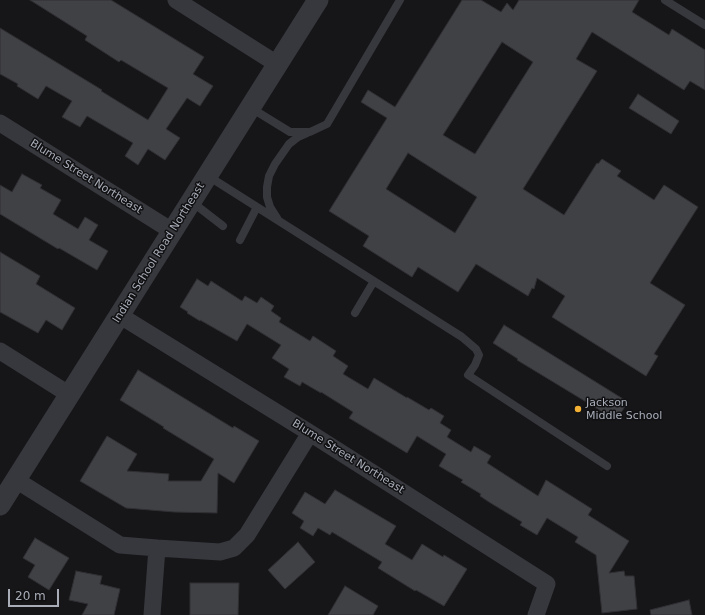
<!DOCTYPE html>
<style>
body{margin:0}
#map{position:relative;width:705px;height:615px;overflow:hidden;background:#161618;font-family:"DejaVu Sans",sans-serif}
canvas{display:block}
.scale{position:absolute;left:8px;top:589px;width:51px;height:18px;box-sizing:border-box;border:2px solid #a8adb8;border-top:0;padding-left:5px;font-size:12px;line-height:14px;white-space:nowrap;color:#a8adb8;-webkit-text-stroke:3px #111113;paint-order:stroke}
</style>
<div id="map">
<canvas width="705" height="615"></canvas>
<div class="scale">20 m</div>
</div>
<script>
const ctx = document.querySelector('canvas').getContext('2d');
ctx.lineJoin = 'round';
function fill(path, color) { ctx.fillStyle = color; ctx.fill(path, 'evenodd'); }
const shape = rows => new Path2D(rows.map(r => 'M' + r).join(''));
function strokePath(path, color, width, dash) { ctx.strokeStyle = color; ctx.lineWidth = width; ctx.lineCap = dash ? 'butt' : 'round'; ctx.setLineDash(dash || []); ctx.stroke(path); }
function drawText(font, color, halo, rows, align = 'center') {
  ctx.font = font + ' "DejaVu Sans",sans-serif'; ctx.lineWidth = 3; ctx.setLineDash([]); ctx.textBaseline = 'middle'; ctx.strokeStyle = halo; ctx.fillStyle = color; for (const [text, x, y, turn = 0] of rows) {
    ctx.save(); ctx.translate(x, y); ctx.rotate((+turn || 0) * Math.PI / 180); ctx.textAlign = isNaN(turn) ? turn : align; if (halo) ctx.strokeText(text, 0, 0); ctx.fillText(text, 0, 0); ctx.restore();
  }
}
const building = shape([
 [30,0,111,0,204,57,193,74,213,86,200,106,187,98,166,129,180,138,165,160,148,149,138,165,125,156,133,143,87,116,80,127,62,117,72,101,46,86,38,99,17,86,18,84,0,74,0,28,102,90,101,91,148,120,168,88,121,60,119,62,85,40,87,36,30,0],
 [462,0,481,0,501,12,507,3,513,10,519,0,639,0,632,12,669,35,672,29,705,50,705,90,690,81,684,90,592,32,576,59,597,71,523,189,564,215,597,163,598,164,602,159,621,171,617,176,654,200,664,185,698,207,650,283,685,305,654,354,658,356,646,376,552,317,565,296,537,278,534,289,532,288,528,296,476,264,458,292,418,267,412,277,363,246,369,236,329,211,387,118,361,102,368,90,395,107,462,0],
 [502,42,533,62,475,154,443,135,502,42],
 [408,153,477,197,455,233,386,189,408,153],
 [638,94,679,121,671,134,629,108,638,94],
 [22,174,42,185,40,188,61,200,53,214,78,229,85,217,98,225,89,240,108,251,97,270,59,248,58,249,0,214,0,185,12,192,22,174],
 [0,252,40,276,36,284,75,308,62,330,46,320,38,333,0,312,0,252],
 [197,279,208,286,211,281,242,301,245,296,257,303,261,297,274,306,271,311,281,318,279,322,310,341,313,336,336,351,333,356,348,366,343,374,368,389,374,378,407,398,407,397,429,410,431,408,444,416,440,423,451,430,447,437,471,452,474,446,491,456,487,463,538,496,546,480,592,509,588,515,629,541,609,573,624,571,625,576,634,576,637,609,602,613,596,555,575,542,578,537,547,518,537,535,520,525,522,522,489,502,480,496,481,494,461,482,463,480,439,466,446,454,417,436,407,453,349,418,353,412,321,392,321,393,302,382,300,386,284,377,289,369,272,358,281,345,247,324,237,341,200,320,200,321,187,313,188,312,180,307,197,279],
 [504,325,628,402,616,420,517,360,518,359,493,343,504,325],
 [138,370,233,428,234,426,259,441,234,483,218,473,217,513,174,512,126,508,80,481,107,436,137,454,127,471,169,474,168,481,201,481,214,459,163,428,164,427,120,400,138,370],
 [335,490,396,526,385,544,412,560,422,544,443,557,444,555,467,569,444,606,416,590,415,591,378,568,382,562,332,532,330,535,318,528,313,536,300,528,304,521,292,513,305,492,325,504,335,490],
 [35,538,69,558,49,590,28,577,35,565,23,558,35,538],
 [298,542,315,562,285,589,268,570,298,542],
 [76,571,102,576,100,584,120,589,114,615,82,615,88,604,69,600,76,571],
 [190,583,239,583,238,615,190,615,190,583],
 [345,586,378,606,373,615,328,615,345,586],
 [689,600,692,615,651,615,650,610,689,600]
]);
const service = shape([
 [665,0,705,25],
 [251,108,290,132,310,132,327,124,400,0],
 [208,176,462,337,476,349,479,355,475,365,468,375,607,466],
 [192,202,223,226],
 [277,218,270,207,267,197,267,187,269,176,275,164,289,144,298,137,307,133],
 [240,240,257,207],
 [355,313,374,281]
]);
const minor = shape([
 [176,0,277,64],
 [0,123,172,231],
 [119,315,310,433,547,584,536,615],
 [0,351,70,395],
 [16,480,120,545,157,548],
 [152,615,157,548,220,552,234,548,247,535,310,433]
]);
const tertiary = shape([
 [0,505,318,0]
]);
const markers = [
 [578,409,4,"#f2b134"]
];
const streetNames = [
 ["Blume Street Northeast",86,177,32],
 ["Indian School Road Northeast",159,253,-58],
 ["Blume Street Northeast",348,457,32]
];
const poiNames = [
 ["Jackson",586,403],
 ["Middle School",586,416]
];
fill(building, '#404145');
strokePath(building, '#303034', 1);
strokePath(service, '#37383d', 8);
strokePath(minor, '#37383d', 17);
strokePath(tertiary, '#37383d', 21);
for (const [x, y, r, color] of markers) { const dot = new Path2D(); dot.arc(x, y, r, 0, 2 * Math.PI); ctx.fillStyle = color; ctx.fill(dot); strokePath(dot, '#111113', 1.5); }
drawText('11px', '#a8adb8', '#111113', streetNames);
drawText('11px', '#a8adb8', '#111113', poiNames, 'left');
</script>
